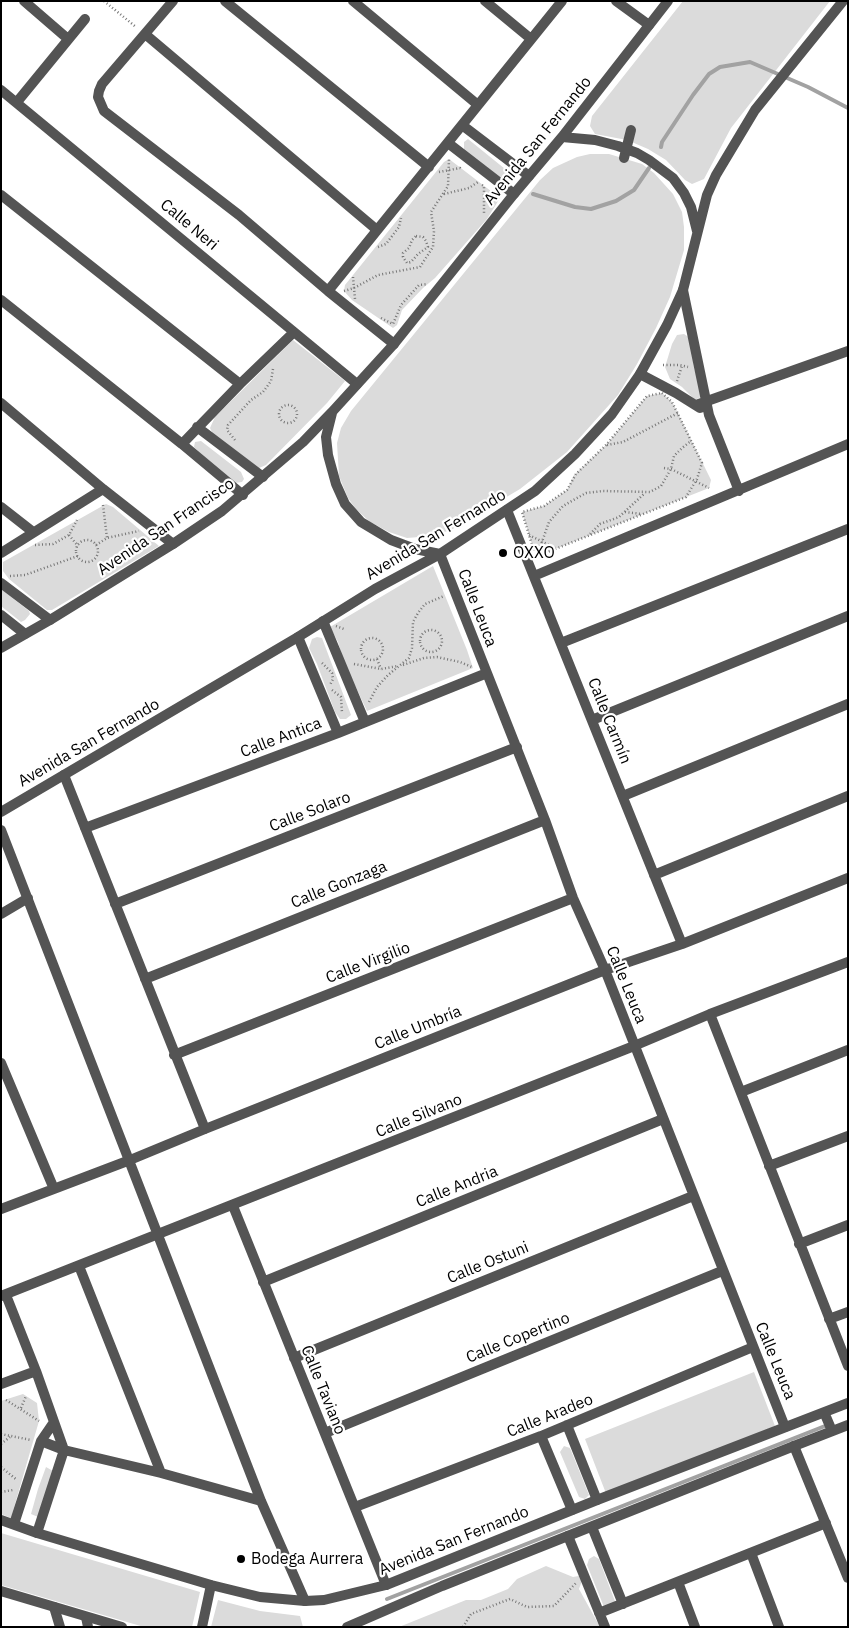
<!DOCTYPE html>
<meta charset="utf-8">
<style>
body{margin:0}
#map{position:relative;width:849px;height:1628px;overflow:hidden;background:#fff;font-family:"IBM Plex Sans",sans-serif}
canvas{display:block}
.frame{position:absolute;inset:0;border:2px solid #000;pointer-events:none}
</style>
<div id="map">
<canvas width="849" height="1628"></canvas>
<div class="frame"></div>
</div>
<script>
const ctx = document.querySelector('canvas').getContext('2d');
ctx.lineJoin = 'round';
function fill(path, color) { ctx.fillStyle = color; ctx.fill(path, 'evenodd'); }
const shape = rows => new Path2D(rows.map(r => 'M' + r).join(''));
function strokePath(path, color, width, dash) { ctx.strokeStyle = color; ctx.lineWidth = width; ctx.lineCap = dash ? 'butt' : 'round'; ctx.setLineDash(dash || []); ctx.stroke(path); }
function drawText(font, color, halo, rows, align = 'center') {
  ctx.font = font + ' "IBM Plex Sans",sans-serif'; ctx.lineWidth = 4.5; ctx.setLineDash([]); ctx.textBaseline = 'middle'; ctx.strokeStyle = halo; ctx.fillStyle = color; for (const [text, x, y, turn = 0] of rows) {
    ctx.save(); ctx.translate(x, y); ctx.rotate((+turn || 0) * Math.PI / 180); ctx.textAlign = isNaN(turn) ? turn : align; if (halo) ctx.strokeText(text, 0, 0); ctx.fillText(text, 0, 0); ctx.restore();
  }
}
const green = shape([
 [683,1,830,1,731,128,704,179,692,184,685,180,666,160,648,149,627,140,595,134,590,126,592,116],
 [468,139,510,173,510,177,506,182,464,150,464,142],
 [590,154,609,154,642,164,654,173,673,194,682,212,684,227,684,250,670,297,656,328,637,364,618,395,567,452,520,489,451,530,431,536,407,538,389,532,370,522,356,509,348,498,339,476,337,443,341,428,351,411,540,180,553,168,577,157],
 [449,159,500,198,487,219,435,278,423,288,402,310,397,325,393,328,352,300,344,291,345,285,444,162],
 [684,334,690,338,694,368,703,396,695,400,682,387,670,379,665,367,672,344,677,335],
 [293,340,345,381,327,403,266,465,259,468,213,434,210,428,215,417],
 [662,393,672,402,678,413,711,480,709,488,540,555,533,548,522,512,544,506,567,490,574,475,606,445,647,396],
 [201,441,241,472,244,479,242,482,235,483,199,452,194,447,195,442],
 [106,504,113,507,159,546,52,610,47,610,9,579,3,571,3,562],
 [433,566,467,650,473,668,367,711,344,662,338,642,330,627],
 [1,589,29,611,30,614,25,620,21,622,1,606],
 [317,637,322,638,351,715,346,719,340,719,335,712,317,664,309,648,312,639],
 [754,1372,775,1426,607,1496,585,1439],
 [23,1394,37,1403,39,1421,11,1518,1,1514,1,1401],
 [564,1446,570,1448,589,1495,585,1499,579,1497,560,1452],
 [46,1467,53,1471,38,1517,31,1514,38,1489],
 [1,1533,200,1592,192,1627,144,1627,1,1585],
 [594,1556,599,1559,616,1604,604,1607,587,1565,589,1559],
 [546,1566,573,1577,584,1575,579,1589,600,1627,399,1627,466,1600,481,1600,508,1589,517,1579],
 [218,1600,260,1611,300,1616,303,1627,211,1627]
]);
const stream = shape([
 [661,147,662,142,693,95,709,74,720,67,750,62,808,87,848,108],
 [533,194,575,207,591,209,616,201,634,190,649,168],
 [387,1599,825,1426]
]);
const path = shape([
 [104,1,136,27],
 [439,172,460,168,462,170],
 [482,185,484,186,484,214],
 [444,194,469,188,478,182],
 [416,236,423,237,426,241,428,247,418,254,411,262,407,263,403,257,403,253,409,248,412,240,416,236],
 [378,247,386,244,399,227,401,218],
 [353,277,355,299],
 [344,291,354,288,378,275,420,267,433,247,434,231,431,212,448,186,449,159],
 [381,318,393,324,401,305,419,285,428,284],
 [663,365,679,365,688,367],
 [677,381,682,366],
 [662,393,672,402,702,463,697,479,686,497,540,555,533,548,522,512,544,506,567,490,576,474,606,445,647,396,662,393],
 '279 414a9 9 0 1 1 18 0a9 9 0 1 1-18 0Z',
 [235,440,227,430,228,425,251,400,263,392,271,381,273,369],
 [607,445,623,442,678,413],
 [664,468,671,469,709,488],
 [103,505,107,538],
 [625,512,642,514],
 [590,534,600,524,619,517,645,493],
 [69,535,78,546],
 [529,535,555,548],
 '76 551a11 11 0 1 1 22 0a11 11 0 1 1-22 0Z',
 [35,545,53,544,69,535,77,520],
 [96,545,107,538,139,531],
 [538,553,549,522,563,506,586,493,603,491,650,492,661,486,671,469,674,456,682,448,691,441],
 [10,576,25,575,78,556],
 [336,626,344,629],
 '420 641a11 11 0 1 1 22 0a11 11 0 1 1-22 0Z',
 '361 649a11 11 0 1 1 22 0a11 11 0 1 1-22 0Z',
 [377,659,381,669],
 [322,663,332,673,333,679,330,685],
 [354,664,381,669,398,666],
 [403,665,424,658,437,657,460,662,472,667],
 [332,690,341,697,342,713],
 [369,702,377,687,388,675,409,658,412,648,413,622,418,613,425,604,444,596],
 [6,1400,39,1421],
 [21,1408,26,1396],
 [1,1434,31,1440],
 [1,1444,10,1437],
 [1,1467,17,1480],
 [1,1492,13,1490],
 [463,1627,471,1614,510,1599,527,1607,554,1606,576,1583]
]);
const pedestrian = shape([
 [624,158,631,130]
]);
const minor = shape([
 [24,1,68,39],
 [173,1,102,84,99,91,98,97,104,111,239,215,328,291,394,344],
 [225,1,429,167],
 [353,1,478,105],
 [485,1,531,39],
 [616,1,649,25],
 [145,34,377,230],
 [1,90,357,384],
 [17,102,85,19],
 [462,125,529,176],
 [448,143,514,194],
 [1,195,240,384],
 [683,290,709,415,739,491],
 [328,291,562,1],
 [1,300,182,444,243,495],
 [640,374,676,393,700,408],
 [1,403,103,489,173,544],
 [696,405,848,351],
 [197,427,263,477],
 [182,444,240,384,294,332],
 [1,507,33,532],
 [507,510,682,944],
 [1,553,103,489],
 [440,554,545,820,573,898,605,970,785,1427],
 [534,576,848,444],
 [1,583,50,620],
 [1,615,25,634],
 [323,621,365,722],
 [298,637,338,733],
 [561,643,848,529],
 [592,720,848,616],
 [64,775,205,1129],
 [623,796,848,704],
 [85,828,338,733,487,673],
 [1,830,261,1501,305,1601],
 [654,875,848,796],
 [115,904,517,747],
 [1,914,28,898],
 [145,979,545,820],
 [710,1014,848,1366],
 [174,1055,573,898],
 [1,1063,54,1189],
 [741,1092,848,1050],
 [769,1166,848,1136],
 [233,1206,386,1585],
 [1,1209,130,1160,205,1129,605,970,682,944,848,878],
 [799,1244,848,1225],
 [79,1266,161,1473],
 [263,1282,663,1119],
 [6,1295,36,1371,64,1450,37,1533],
 [1,1296,634,1046,710,1014,848,962],
 [829,1319,848,1312],
 [294,1358,693,1196],
 [1,1384,36,1371],
 [567,1425,597,1500],
 [325,1433,722,1271],
 [541,1436,572,1510],
 [41,1441,64,1450,161,1473,261,1501],
 [794,1446,848,1578],
 [355,1507,541,1436,753,1347],
 [14,1524,41,1441,54,1422],
 [592,1527,623,1604],
 [568,1536,605,1627],
 [751,1553,779,1627],
 [678,1582,695,1627],
 [54,1607,60,1627],
 [599,1613,826,1523],
 [86,1617,88,1627]
]);
const tertiary = shape([
 [562,137,595,140,618,146,637,153,649,160,673,178,684,193,691,207,697,231],
 [332,413,326,437,328,455,336,484,345,504,361,522,391,540,415,549,440,554],
 [1,648,50,620,173,544,222,511,303,442,332,412,394,344,514,194,562,137,668,1],
 [1,812,298,637,375,589,440,554,535,491,575,454,612,414,640,374,667,325,683,290,707,195,716,175,755,110,843,1],
 [824,1412,832,1431],
 [1,1520,37,1533,211,1585,260,1597,305,1601,324,1600,386,1585,597,1500,848,1403],
 [1,1591,122,1627],
 [202,1627,211,1585],
 [347,1627,442,1586,794,1446,848,1425]
]);
const markers = [
 [503,553,5,"#000"],
 [241,1559,5,"#000"]
];
const streetNames = [
 ["Avenida San Fernando",538,141,-51],
 ["Calle Neri",189,225,40],
 ["Avenida San Francisco",166,527,-34],
 ["Avenida San Fernando",436,535,-31],
 ["Calle Leuca",477,608,69],
 ["Calle Carmín",609,721,68],
 ["Calle Antica",281,738,-21],
 ["Avenida San Fernando",89,743,-30],
 ["Calle Solaro",310,812,-21],
 ["Calle Gonzaga",339,885,-22],
 ["Calle Virgilio",368,963,-21],
 ["Calle Leuca",626,985,68],
 ["Calle Umbría",418,1028,-22],
 ["Calle Silvano",419,1116,-22],
 ["Calle Andria",457,1187,-22],
 ["Calle Ostuni",488,1263,-22],
 ["Calle Copertino",518,1338,-22],
 ["Calle Leuca",775,1361,68],
 ["Calle Taviano",323,1390,68],
 ["Calle Aradeo",550,1416,-22],
 ["Avenida San Fernando",454,1541,-22]
];
const poiNames = [
 ["OXXO",513,553],
 ["Bodega Aurrera",251,1559]
];
fill(green, '#dbdbdb');
strokePath(stream, '#a2a2a2', 4);
strokePath(path, '#767676', 2.5, [1, 2.5]);
strokePath(pedestrian, '#545454', 10);
strokePath(minor, '#545454', 10);
strokePath(tertiary, '#545454', 10);
for (const [x, y, r, color] of markers) { const dot = new Path2D(); dot.arc(x, y, r, 0, 2 * Math.PI); ctx.fillStyle = color; ctx.fill(dot); strokePath(dot, '#fff', 2); }
drawText('16px', '#000', '#fff', streetNames);
drawText('16px', '#000', '#fff', poiNames, 'left');
</script>
